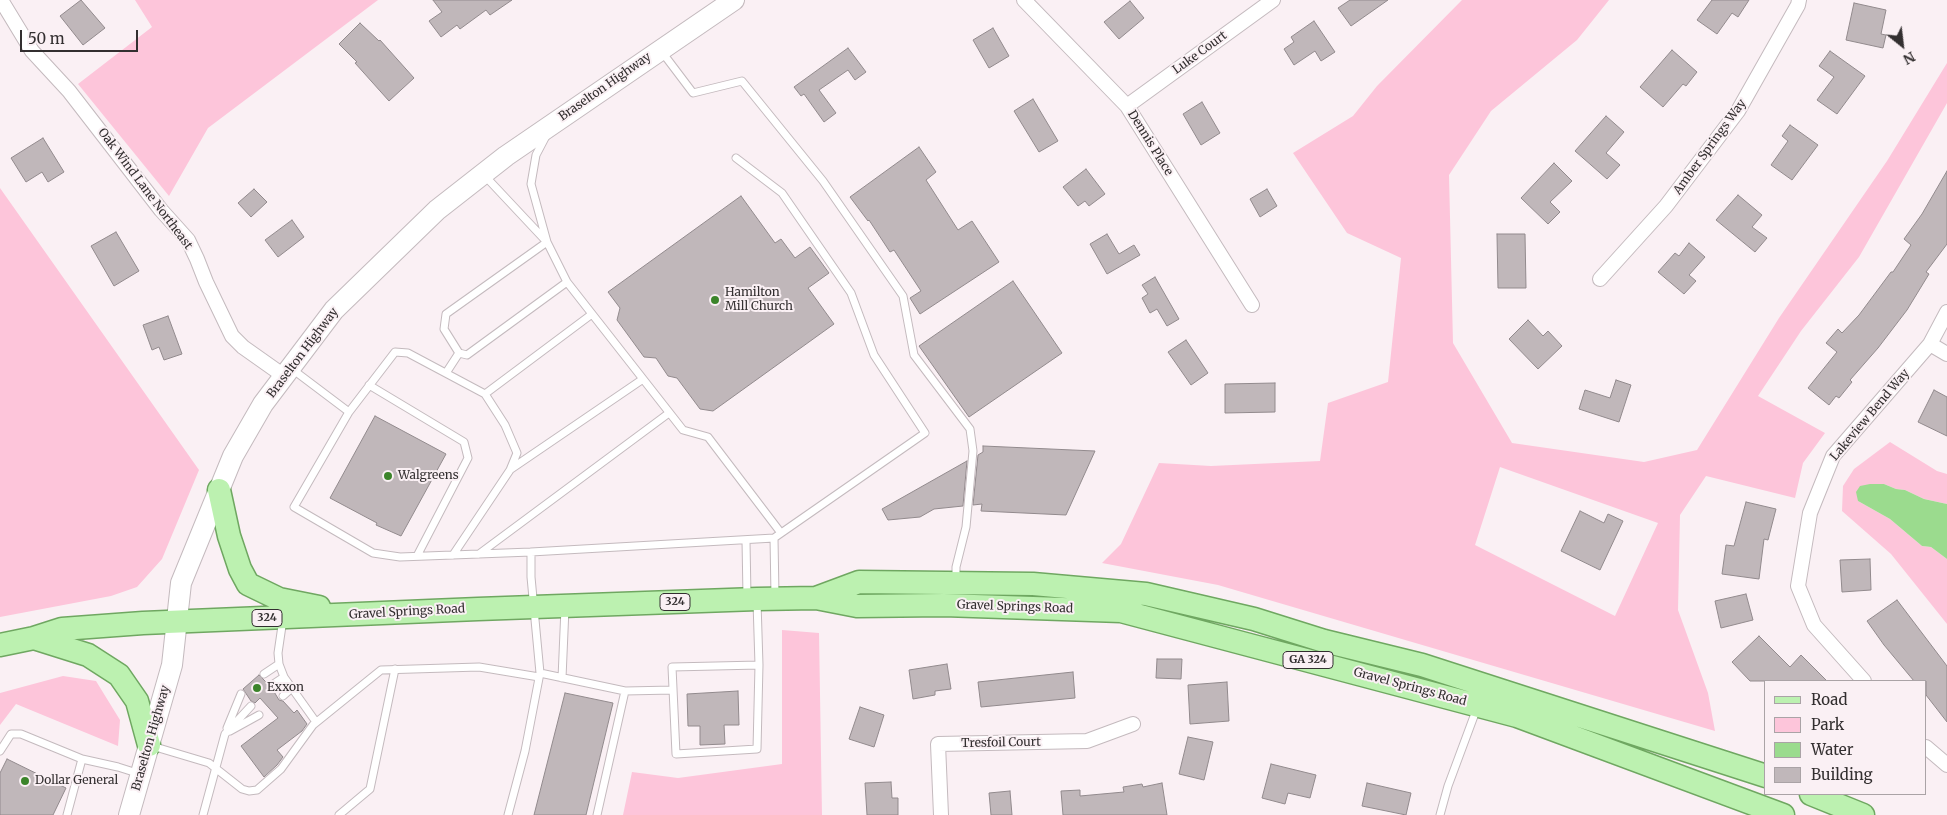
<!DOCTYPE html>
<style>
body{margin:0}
#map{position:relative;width:1947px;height:815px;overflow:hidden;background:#faf0f4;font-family:Merriweather,serif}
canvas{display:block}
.legend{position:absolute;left:1764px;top:680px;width:162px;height:115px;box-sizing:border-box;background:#faf0f4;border:1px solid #aaa3a6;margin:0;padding:6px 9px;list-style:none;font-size:15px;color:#332f30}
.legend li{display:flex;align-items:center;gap:10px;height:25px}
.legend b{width:25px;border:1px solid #aaa3a6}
.north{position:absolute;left:1877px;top:20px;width:50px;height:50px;-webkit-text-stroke:4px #faf0f4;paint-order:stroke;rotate:151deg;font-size:14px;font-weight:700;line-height:20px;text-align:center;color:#332f30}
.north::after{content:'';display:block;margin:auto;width:18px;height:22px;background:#332f30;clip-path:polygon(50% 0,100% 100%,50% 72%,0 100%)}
.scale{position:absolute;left:20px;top:30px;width:118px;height:22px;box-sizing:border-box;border:2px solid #332f30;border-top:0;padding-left:6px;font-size:15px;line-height:18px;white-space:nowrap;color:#332f30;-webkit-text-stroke:4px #faf0f4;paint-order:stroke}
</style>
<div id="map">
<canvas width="1947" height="815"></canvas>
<ul class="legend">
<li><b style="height:6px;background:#bcf1b0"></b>Road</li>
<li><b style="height:14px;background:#fdc5da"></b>Park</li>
<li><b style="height:14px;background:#9bdb8e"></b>Water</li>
<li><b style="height:14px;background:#c0b7ba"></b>Building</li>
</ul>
<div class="north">N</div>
<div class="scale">50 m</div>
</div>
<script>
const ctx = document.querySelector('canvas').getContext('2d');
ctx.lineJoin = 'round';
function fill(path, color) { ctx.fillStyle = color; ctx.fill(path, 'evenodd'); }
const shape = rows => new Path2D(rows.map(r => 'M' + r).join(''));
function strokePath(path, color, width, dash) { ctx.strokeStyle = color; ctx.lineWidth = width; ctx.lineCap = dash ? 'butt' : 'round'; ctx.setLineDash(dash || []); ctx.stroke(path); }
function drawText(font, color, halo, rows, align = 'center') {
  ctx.font = font + ' Merriweather,serif'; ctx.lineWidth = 4; ctx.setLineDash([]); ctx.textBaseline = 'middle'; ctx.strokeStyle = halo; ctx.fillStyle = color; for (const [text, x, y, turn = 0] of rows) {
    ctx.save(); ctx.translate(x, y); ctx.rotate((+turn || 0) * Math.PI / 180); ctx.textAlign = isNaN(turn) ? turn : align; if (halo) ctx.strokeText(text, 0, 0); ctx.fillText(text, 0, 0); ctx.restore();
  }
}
const green = shape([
 [135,0,378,0,208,128,169,196,78,84,152,27],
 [1462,0,1609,0,1577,40,1491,111,1449,175,1453,343,1512,443,1644,462,1697,450,1779,318,1887,161,1947,63,1947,103,1859,257,1801,331,1758,396,1825,433,1803,463,1795,498,1706,476,1680,515,1678,610,1708,693,1715,731,1218,585,1102,563,1121,544,1159,463,1211,466,1320,461,1328,403,1388,382,1401,258,1347,233,1293,153,1353,116,1377,86],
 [1500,467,1658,523,1615,616,1475,545],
 [0,188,199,470,162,559,137,587,111,596,0,617],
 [1890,442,1937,471,1947,474,1947,504,1924,499,1905,490,1896,489,1884,484,1858,501,1890,519,1922,546,1931,547,1947,559,1947,624,1891,554,1842,511,1843,486,1854,469],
 [782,630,819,633,822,815,623,815,632,772,678,778,782,764],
 [63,676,96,681,120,720,118,746,16,704,0,725,0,693]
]);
const water = shape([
 [1870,484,1884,484,1896,489,1905,490,1924,499,1947,504,1947,559,1931,547,1922,546,1890,519,1858,501,1856,492,1860,486]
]);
const building = shape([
 [81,0,105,28,83,45,60,16,81,0],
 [433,0,512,0,490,15,486,10,460,29,457,25,441,37,429,21,442,12,433,0],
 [1350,0,1388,0,1351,26,1338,8,1350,0],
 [1712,0,1749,0,1738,17,1732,13,1717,34,1697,20,1712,0],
 [1130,1,1144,18,1119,39,1104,22,1130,1],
 [1854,3,1886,10,1881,34,1886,35,1883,48,1846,40,1854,3],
 [1314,21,1335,52,1321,61,1315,51,1294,65,1284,49,1294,42,1291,37,1314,21],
 [360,23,379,41,380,40,414,78,389,101,355,63,357,62,339,44,360,23],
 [993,28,1009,56,989,68,973,40,993,28],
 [848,48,866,72,855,80,848,70,819,90,836,113,824,122,804,94,801,96,794,87,848,48],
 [1672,50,1697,72,1686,86,1683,84,1663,107,1640,87,1672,50],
 [1830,51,1865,76,1837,114,1817,100,1834,77,1819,66,1830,51],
 [1033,99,1058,141,1039,152,1014,111,1033,99],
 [1202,102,1220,133,1201,145,1183,114,1202,102],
 [1606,116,1624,132,1606,153,1620,165,1607,179,1575,151,1606,116],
 [1790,125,1818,145,1792,180,1771,165,1788,141,1782,136,1790,125],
 [43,138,64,172,48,182,42,172,26,182,11,158,43,138],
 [919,147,936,172,926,180,958,230,972,221,999,262,920,314,910,298,921,291,894,250,890,252,869,220,868,221,850,197,919,147],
 [1554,163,1572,181,1550,202,1560,212,1548,224,1521,198,1554,163],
 [1086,169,1105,194,1089,206,1085,201,1078,206,1063,187,1086,169],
 [1947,171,1947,244,1926,272,1929,274,1907,310,1878,348,1850,380,1852,382,1839,398,1836,396,1829,405,1808,388,1837,352,1826,343,1838,329,1842,333,1859,315,1891,272,1893,272,1911,245,1904,239,1922,214,1947,171],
 [254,189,267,202,251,217,238,203,254,189],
 [1267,189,1277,206,1260,217,1250,199,1267,189],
 [1738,195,1762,215,1752,227,1767,238,1755,252,1716,220,1738,195],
 [741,196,775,243,781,239,795,258,810,247,829,273,808,288,834,324,713,411,700,409,677,378,668,376,656,358,644,357,617,320,620,308,608,292,741,196],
 [292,220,304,237,278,257,265,240,292,220],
 [116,232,139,271,114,286,91,246,116,232],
 [1107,234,1119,254,1134,245,1140,255,1107,274,1090,244,1107,234],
 [1497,234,1525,234,1526,288,1498,288,1497,234],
 [1689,243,1705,257,1689,275,1696,281,1684,294,1658,272,1675,253,1679,256,1689,243],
 [1155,277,1179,319,1167,326,1157,309,1150,313,1142,298,1148,294,1142,285,1155,277],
 [1013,281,1062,353,969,417,919,346,1013,281],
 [168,316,182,354,164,360,159,347,152,350,143,325,168,316],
 [1528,320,1543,336,1548,331,1562,346,1538,369,1509,339,1528,320],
 [1186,340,1208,373,1191,385,1168,352,1186,340],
 [1616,380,1631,385,1619,422,1579,409,1585,390,1610,398,1616,380],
 [1275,383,1275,412,1225,413,1225,384,1275,383],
 [1934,390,1947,397,1947,436,1918,422,1934,390],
 [375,416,446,454,401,536,376,525,377,523,330,498,375,416],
 [983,446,1095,451,1066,515,981,511,982,504,973,505,978,455,983,452,983,446],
 [967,461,963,506,934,509,920,517,888,520,882,509,967,461],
 [1746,502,1776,509,1768,540,1764,539,1759,579,1722,574,1726,545,1734,546,1746,502],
 [1580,511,1604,523,1608,514,1623,521,1600,570,1561,551,1580,511],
 [1870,559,1871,590,1842,592,1840,560,1870,559],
 [1746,594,1753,620,1721,628,1715,601,1746,594],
 [1897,600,1947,666,1947,722,1926,695,1926,681,1914,681,1884,645,1867,621,1897,600],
 [1759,636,1790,667,1801,655,1827,681,1750,681,1732,662,1759,636],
 [1157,659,1182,659,1181,679,1156,678,1157,659],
 [947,664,951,689,935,691,935,695,913,699,909,670,947,664],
 [1073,672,1075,698,981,707,978,682,1073,672],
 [259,675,267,683,268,688,273,690,279,700,283,701,294,713,297,710,307,724,302,731,277,750,283,757,277,765,264,777,241,746,278,718,260,698,255,703,251,701,243,689,259,675],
 [1227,682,1229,721,1190,724,1188,685,1227,682],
 [738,691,739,725,724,725,725,744,700,745,700,726,688,726,687,694,738,691],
 [565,693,613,703,586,815,534,815,565,693],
 [860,707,884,715,874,747,849,739,860,707],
 [1188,737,1213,742,1204,780,1179,774,1188,737],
 [7,759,66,788,53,815,0,815,0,773,7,759],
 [1271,764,1316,775,1310,798,1288,793,1285,804,1262,798,1271,764],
 [891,782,892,798,898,798,898,815,867,815,865,783,891,782],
 [1162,783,1167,815,1063,815,1061,791,1080,790,1080,796,1124,792,1123,787,1142,784,1143,787,1162,783],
 [1367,783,1411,793,1406,815,1362,806,1367,783],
 [1010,791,1012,815,991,815,989,793,1010,791]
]);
const service = shape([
 [662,52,693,93,742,81,823,181,903,296,914,355,970,429,973,451,966,527,956,567,956,580],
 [546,136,536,155,531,184,547,242,567,282,683,430,708,437,781,533],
 [485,176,546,241],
 [547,242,446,314,444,329,459,353,467,355,567,282],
 [292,369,349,412,294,507,373,553,400,557,531,552,531,577,540,673],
 [446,373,459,353],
 [369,385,464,442,468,458,417,556],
 [485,394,592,314],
 [349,412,395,352,408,353,485,394,505,425,517,453,510,470,453,555],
 [511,469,643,379],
 [774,538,775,596],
 [746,541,747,596],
 [531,552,774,538,925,433,874,355,851,293,782,193,736,158],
 [479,554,669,413],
 [757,602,759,665,757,749,676,754,672,667,759,665],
 [283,619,278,653,279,664,284,677],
 [264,674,279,664],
 [562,678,565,608],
 [272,685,284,677,316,722],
 [283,696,292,688],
 [227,728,241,694],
 [230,731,259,715],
 [152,746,209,763,242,789,249,791,257,790,281,769,313,725,381,670,479,667,539,677],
 [0,751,11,734,21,734,82,759,118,767,140,774],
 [67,815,82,759],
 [203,815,225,734,251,706],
 [339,815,370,789,395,669],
 [508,815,525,751,540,673,625,691],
 [597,815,625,691,673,690],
 [1440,815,1448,786,1477,708]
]);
const minor = shape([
 [1,0,32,51,69,91,161,210,188,240,197,259,206,282,232,336,243,347,284,376],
 [1024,0,1127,106,1252,305],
 [1127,106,1273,0],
 [1600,279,1666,206,1738,111,1798,5,1799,0],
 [1930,344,1947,354],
 [1864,681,1814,625,1798,586,1810,513,1833,456,1930,344,1947,312],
 [1926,747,1947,765],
 [941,815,938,744,1087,741,1133,724]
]);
const secondary = shape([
 [129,815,172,665,181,583,233,456,263,404,334,310,437,210,506,156,734,0]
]);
const primary = shape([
 [219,490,229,536,240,569,248,584,279,599,319,607],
 [816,598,859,582,1033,584,1146,594,1254,619,1324,641,1422,665,1766,776],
 [34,638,88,655,119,675,137,701,149,745],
 [0,645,34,638,62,629,143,623,478,609,757,599,816,598,857,606,944,605,1121,611,1517,716,1783,815],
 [1811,794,1863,815]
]);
const markers = [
 [715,300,5,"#3b842a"],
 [388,476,5,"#3b842a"],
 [257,688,5,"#3b842a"],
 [25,781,5,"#3b842a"]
];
const shields = [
 [675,602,30],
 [267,618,30],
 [1308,660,50]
];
const shieldNames = [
 ["324",675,602],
 ["324",267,618],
 ["GA 324",1308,660]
];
const streetNames = [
 ["Luke Court",1200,53,-36],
 ["Braselton Highway",605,87,-35],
 ["Dennis Place",1150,143,58],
 ["Amber Springs Way",1710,147,-54],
 ["Oak Wind Lane Northeast",145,189,53],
 ["Braselton Highway",303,353,-53],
 ["Lakeview Bend Way",1870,415,-50],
 ["Gravel Springs Road",1015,607,2],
 ["Gravel Springs Road",407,612,-3],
 ["Gravel Springs Road",1410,687,15],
 ["Braselton Highway",151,738,-74],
 ["Tresfoil Court",1001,743,-1]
];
const poiNames = [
 ["Hamilton",725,293],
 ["Mill Church",725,307],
 ["Walgreens",398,476],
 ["Exxon",267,688],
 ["Dollar General",35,781]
];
fill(green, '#fdc5da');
fill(water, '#9bdb8e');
fill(building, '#c0b7ba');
strokePath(building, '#928a8d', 1);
strokePath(service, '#c4babe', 9);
strokePath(minor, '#c4babe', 16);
strokePath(secondary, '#c4babe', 22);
strokePath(primary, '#6fa761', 25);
strokePath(service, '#fff', 7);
strokePath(minor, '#fff', 14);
strokePath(secondary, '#fff', 20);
strokePath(primary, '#bcf1b0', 22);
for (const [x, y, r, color] of markers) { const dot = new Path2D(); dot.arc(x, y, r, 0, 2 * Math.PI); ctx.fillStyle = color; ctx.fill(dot); strokePath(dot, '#faf0f4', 2); }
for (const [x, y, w] of shields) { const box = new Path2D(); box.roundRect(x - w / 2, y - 8.5, w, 17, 4); ctx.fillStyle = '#faf0f4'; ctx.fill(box); strokePath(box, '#332f30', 1); }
drawText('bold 11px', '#332f30', null, shieldNames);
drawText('12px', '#332f30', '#faf0f4', streetNames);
drawText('12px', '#332f30', '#faf0f4', poiNames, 'left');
</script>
